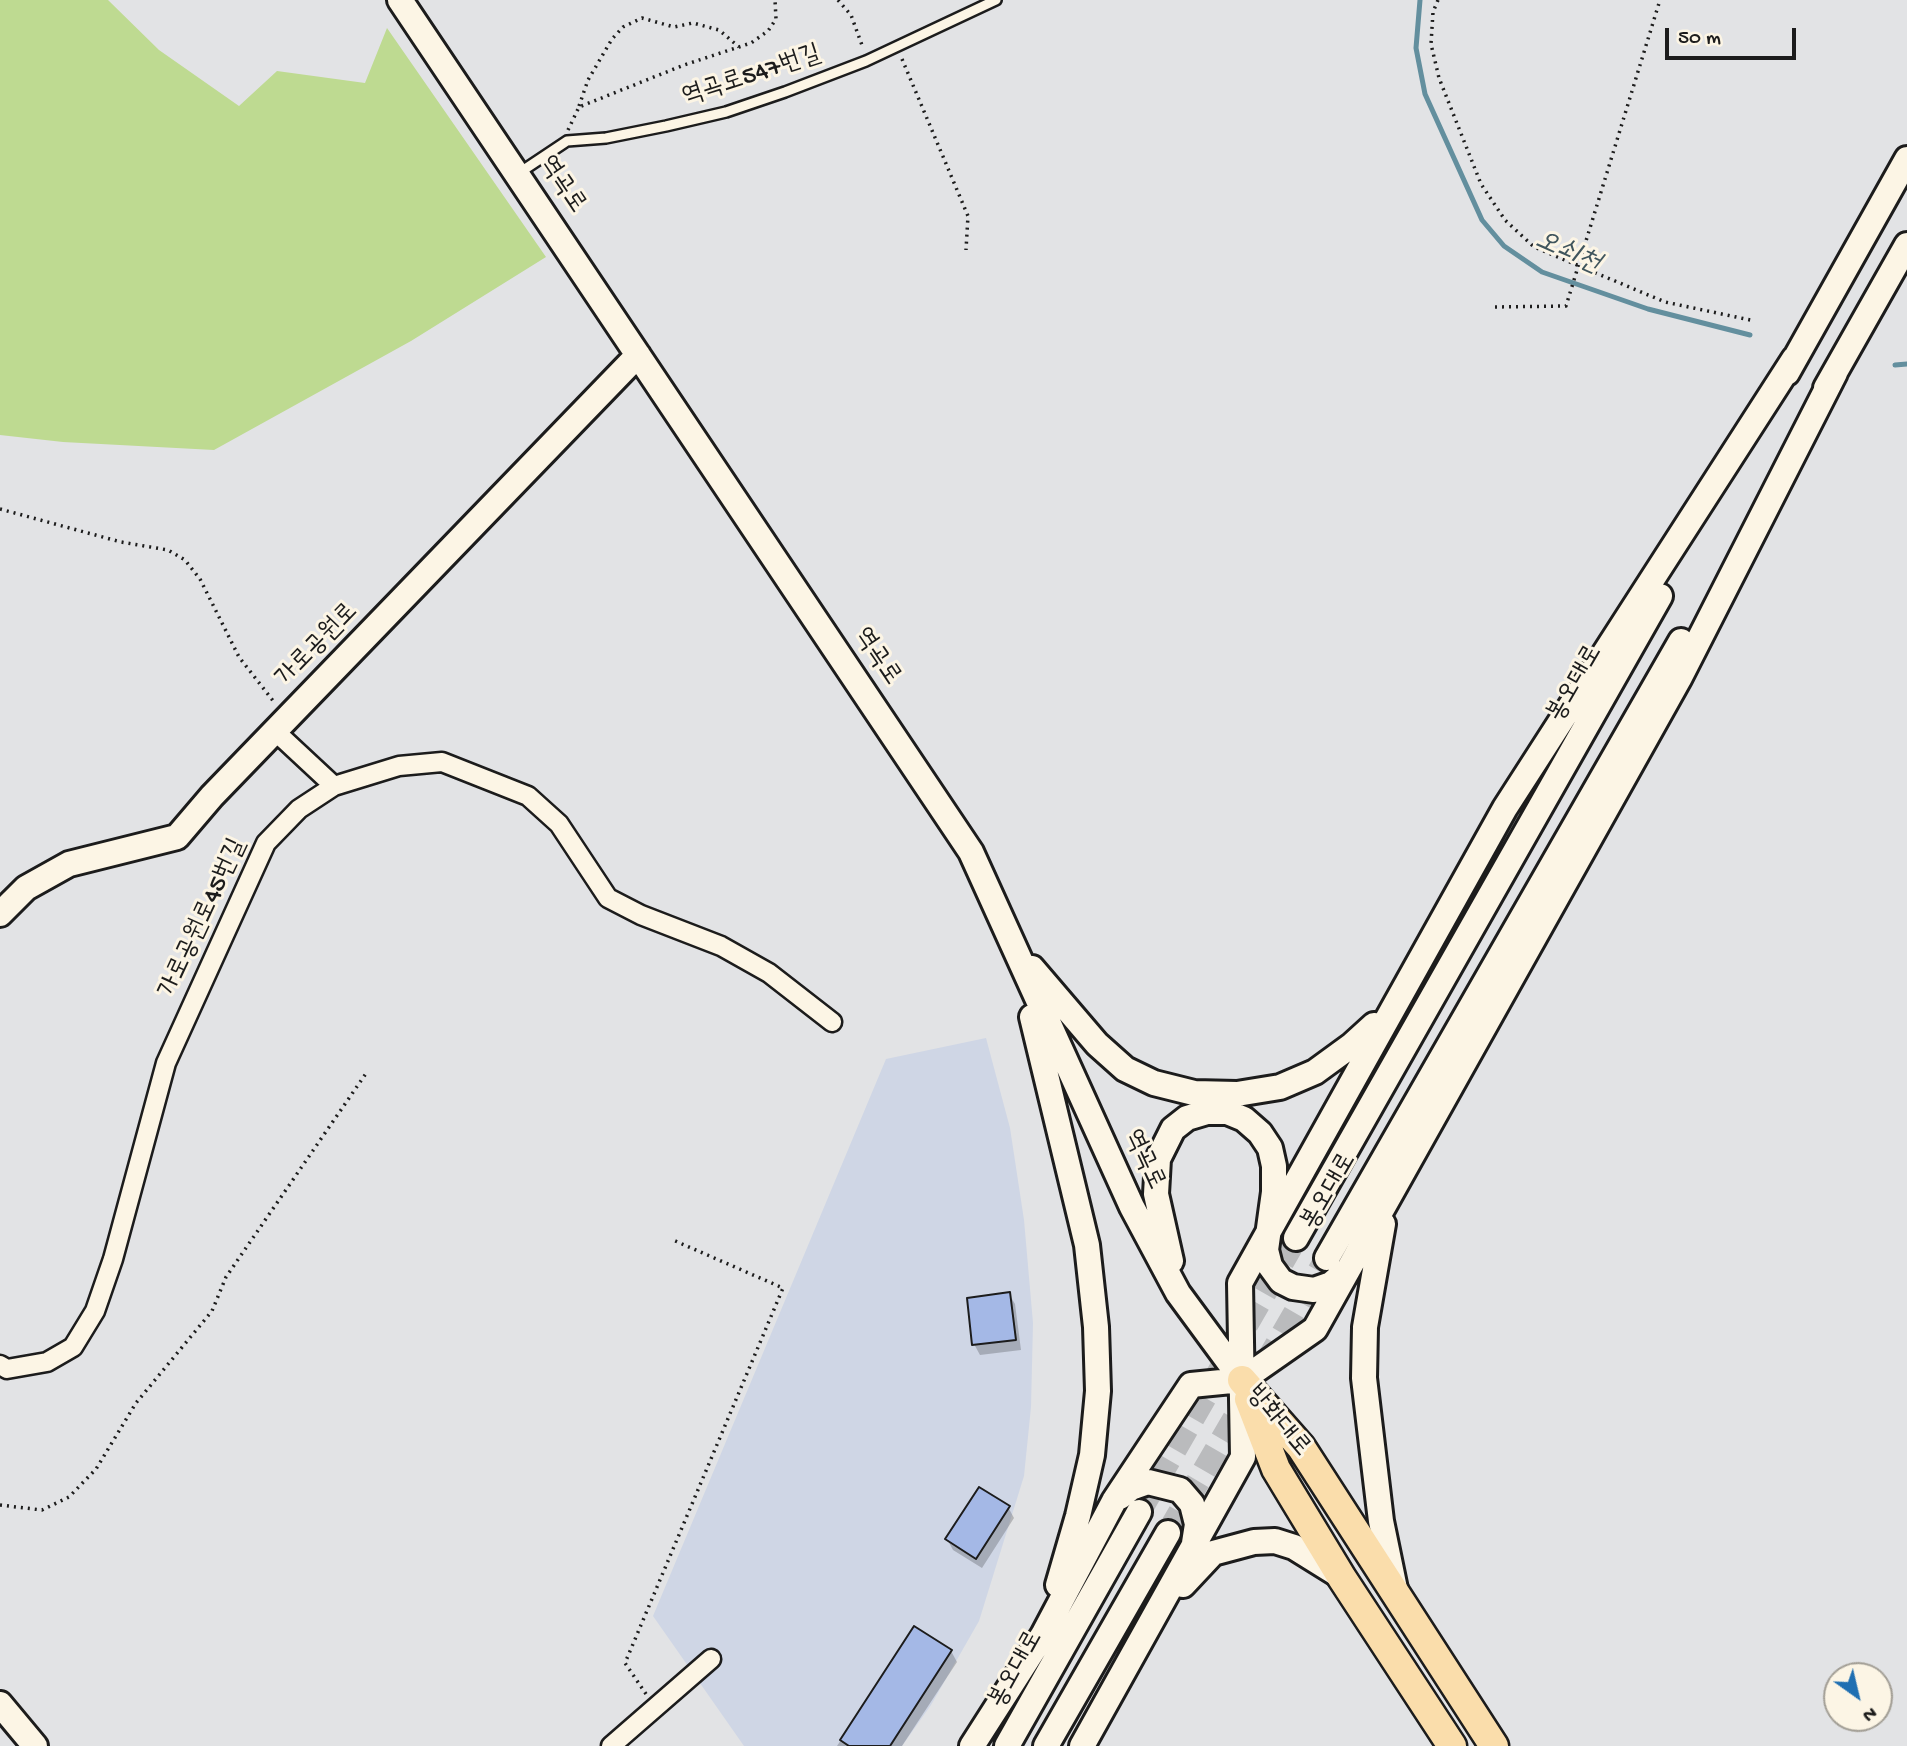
<!DOCTYPE html>
<meta charset="utf-8">
<style>
body{margin:0}
#map{position:relative;width:1907px;height:1746px;overflow:hidden;background:#e2e3e5;font-family:"Gochi Hand",sans-serif}
canvas{display:block}
.north{position:absolute;left:1823px;top:1662px;width:70px;height:70px;box-sizing:border-box;background:#fcf5e5;border:2px solid #a29e95;border-radius:50%;rotate:146deg;font-size:19px;font-weight:700;line-height:28px;text-align:center;color:#1c1c1c}
.north::after{content:'';display:block;margin:auto;width:24px;height:32px;background:#1f6fb2;clip-path:polygon(50% 0,100% 100%,50% 72%,0 100%)}
.scale{position:absolute;left:1665px;top:28px;width:131px;height:32px;box-sizing:border-box;border:4px solid #1c1c1c;border-top:0;padding-left:9px;font-size:21px;line-height:24px;white-space:nowrap;color:#1c1c1c;-webkit-text-stroke:5px #fcf5e5;paint-order:stroke}
</style>
<div id="map">
<canvas width="1907" height="1746"></canvas>
<div class="north">N</div>
<div class="scale">50 m</div>
</div>
<script>
const ctx = document.querySelector('canvas').getContext('2d');
ctx.lineJoin = 'round';
function fill(path, color) { ctx.fillStyle = color; ctx.fill(path, 'evenodd'); }
const shape = rows => new Path2D(rows.map(r => 'M' + r).join(''));
function strokePath(path, color, width, dash) { ctx.strokeStyle = color; ctx.lineWidth = width; ctx.lineCap = dash ? 'butt' : 'round'; ctx.setLineDash(dash || []); ctx.stroke(path); }
function drawText(font, color, halo, rows, align = 'center') {
  ctx.font = font + ' "Gochi Hand","Poor Story",sans-serif'; ctx.lineWidth = 6; ctx.setLineDash([]); ctx.textBaseline = 'middle'; ctx.strokeStyle = halo; ctx.fillStyle = color; for (const [text, x, y, turn = 0] of rows) {
    ctx.save(); ctx.translate(x, y); ctx.rotate((+turn || 0) * Math.PI / 180); ctx.textAlign = isNaN(turn) ? turn : align; if (halo) ctx.strokeText(text, 0, 0); ctx.fillText(text, 0, 0); ctx.restore();
  }
}
const built = shape([
 [986,1038,1010,1128,1024,1220,1033,1323,1031,1407,1024,1476,979,1621,931,1705,902,1746,744,1746,653,1616,886,1059]
]);
const green = shape([
 [0,0,108,0,159,50,239,106,277,71,365,83,387,28,546,257,411,341,214,450,63,442,0,435]
]);
const shadow = shape([
 [1009,1294,1015,1304,1021,1350,980,1355,974,1344],
 [1008,1507,1014,1518,982,1568,953,1550,947,1539],
 [914,1628,951,1651,957,1662,902,1746,837,1746]
]);
const stream = shape([
 [1420,0,1416,48,1425,94,1482,220,1504,246,1542,272,1648,309,1750,335],
 [1895,365,1907,364]
]);
const building = shape([
 [1010,1292,1016,1340,972,1345,967,1298,1010,1292],
 [979,1487,1010,1506,976,1559,945,1539,979,1487],
 [914,1626,952,1650,890,1746,849,1746,840,1740,914,1626]
]);
const secondaryTunnel = shape([
 [1265,1365,1327,1258],
 [1139,1512,1296,1238],
 [1168,1533,1247,1397]
]);
const path = shape([
 [838,0,851,15,863,48],
 [1438,0,1433,12,1431,44,1439,78,1481,184,1505,220,1534,247,1665,302,1755,321],
 [902,59,968,216,966,250],
 [579,106,588,80,612,39,623,27,642,18,674,27,693,23,719,30,739,47],
 [568,130,579,107,684,65,751,43,768,31,776,19,775,0],
 [1495,307,1566,306,1660,0],
 [0,509,121,542,168,550,185,560,200,579,239,657,274,702],
 [0,1505,42,1510,69,1497,96,1469,136,1403,212,1311,226,1277,367,1072],
 [646,1694,625,1663,783,1288,673,1240]
]);
const lane = shape([
 [519,173,567,141,606,138,666,126,726,112,785,92,866,61,996,0]
]);
const street = shape([
 [276,732,334,786],
 [0,1365,7,1369,47,1362,73,1347,95,1311,113,1259,166,1063,266,843,299,809,334,786,399,766,442,762,528,796,559,824,608,898,641,915,721,946,769,973,832,1022],
 [611,1746,711,1659]
]);
const secondary = shape([
 [400,0,971,852,1132,1207,1178,1293,1242,1380],
 [1787,373,1907,159],
 [1826,388,1907,245],
 [0,914,26,888,69,864,177,837,212,796,638,355],
 [1032,968,1097,1044,1125,1069,1154,1083,1194,1093,1237,1094,1280,1087,1315,1072,1352,1045,1374,1025],
 [1032,1017,1087,1245,1096,1327,1098,1391,1092,1455,1078,1516,1058,1585],
 [1383,1224,1365,1327,1364,1378,1381,1521,1395,1589],
 [1296,1238,1660,596],
 [1327,1258,1681,641],
 [1171,1261,1156,1194,1158,1159,1173,1129,1187,1118,1207,1112,1227,1112,1244,1119,1260,1133,1270,1148,1274,1166,1274,1192,1266,1250,1270,1266,1281,1281,1293,1287,1314,1290,1331,1284,1346,1271],
 [1120,1497,1131,1488,1148,1482,1180,1490,1192,1504,1197,1524,1194,1543],
 [1183,1585,1213,1553,1254,1542,1275,1541,1294,1547,1339,1575],
 [0,1704,35,1746],
 [972,1746,1043,1635,1114,1501,1191,1385,1242,1380,1315,1329,1679,679,1835,373],
 [1007,1746,1139,1512],
 [1046,1746,1168,1533],
 [1082,1746,1243,1457,1240,1283,1505,808,1794,359]
]);
const primary = shape([
 [1242,1380,1301,1447,1494,1746],
 [1249,1399,1276,1469,1342,1578,1452,1746]
]);
const streetNames = [
 ["역곡로547번길",752,77,-18],
 ["역곡로",561,185,56],
 ["가로공원로",318,646,-46],
 ["역곡로",876,657,56],
 ["봉오대로",1576,684,-60],
 ["가로공원로45번길",204,919,-65],
 ["역곡로",1143,1160,65],
 ["봉오대로",1330,1192,-60],
 ["방화대로",1277,1422,50],
 ["봉오대로",1017,1670,-61]
];
const waterNames = [
 ["오쇠천",1567,254,24]
];
fill(built, '#cfd6e5');
fill(green, '#beda91');
fill(shadow, '#0003');
strokePath(stream, '#638f9e', 5);
fill(building, '#a4b8e6');
strokePath(building, '#1c1c1c', 2);
strokePath(secondaryTunnel, '#babbbd', 24, [24, 12]);
strokePath(lane, '#1c1c1c', 14);
strokePath(street, '#1c1c1c', 23);
strokePath(secondary, '#1c1c1c', 30);
strokePath(primary, '#1c1c1c', 33);
strokePath(path, '#1c1c1c', 3.5, [2, 5]);
strokePath(lane, '#fcf5e5', 9);
strokePath(street, '#fcf5e5', 18);
strokePath(secondary, '#fcf5e5', 24);
strokePath(primary, '#faddab', 28);
drawText('26px', '#1c1c1c', '#fcf5e5', streetNames);
drawText('italic 28px', '#40555d', '#fcf5e5', waterNames);
</script>
